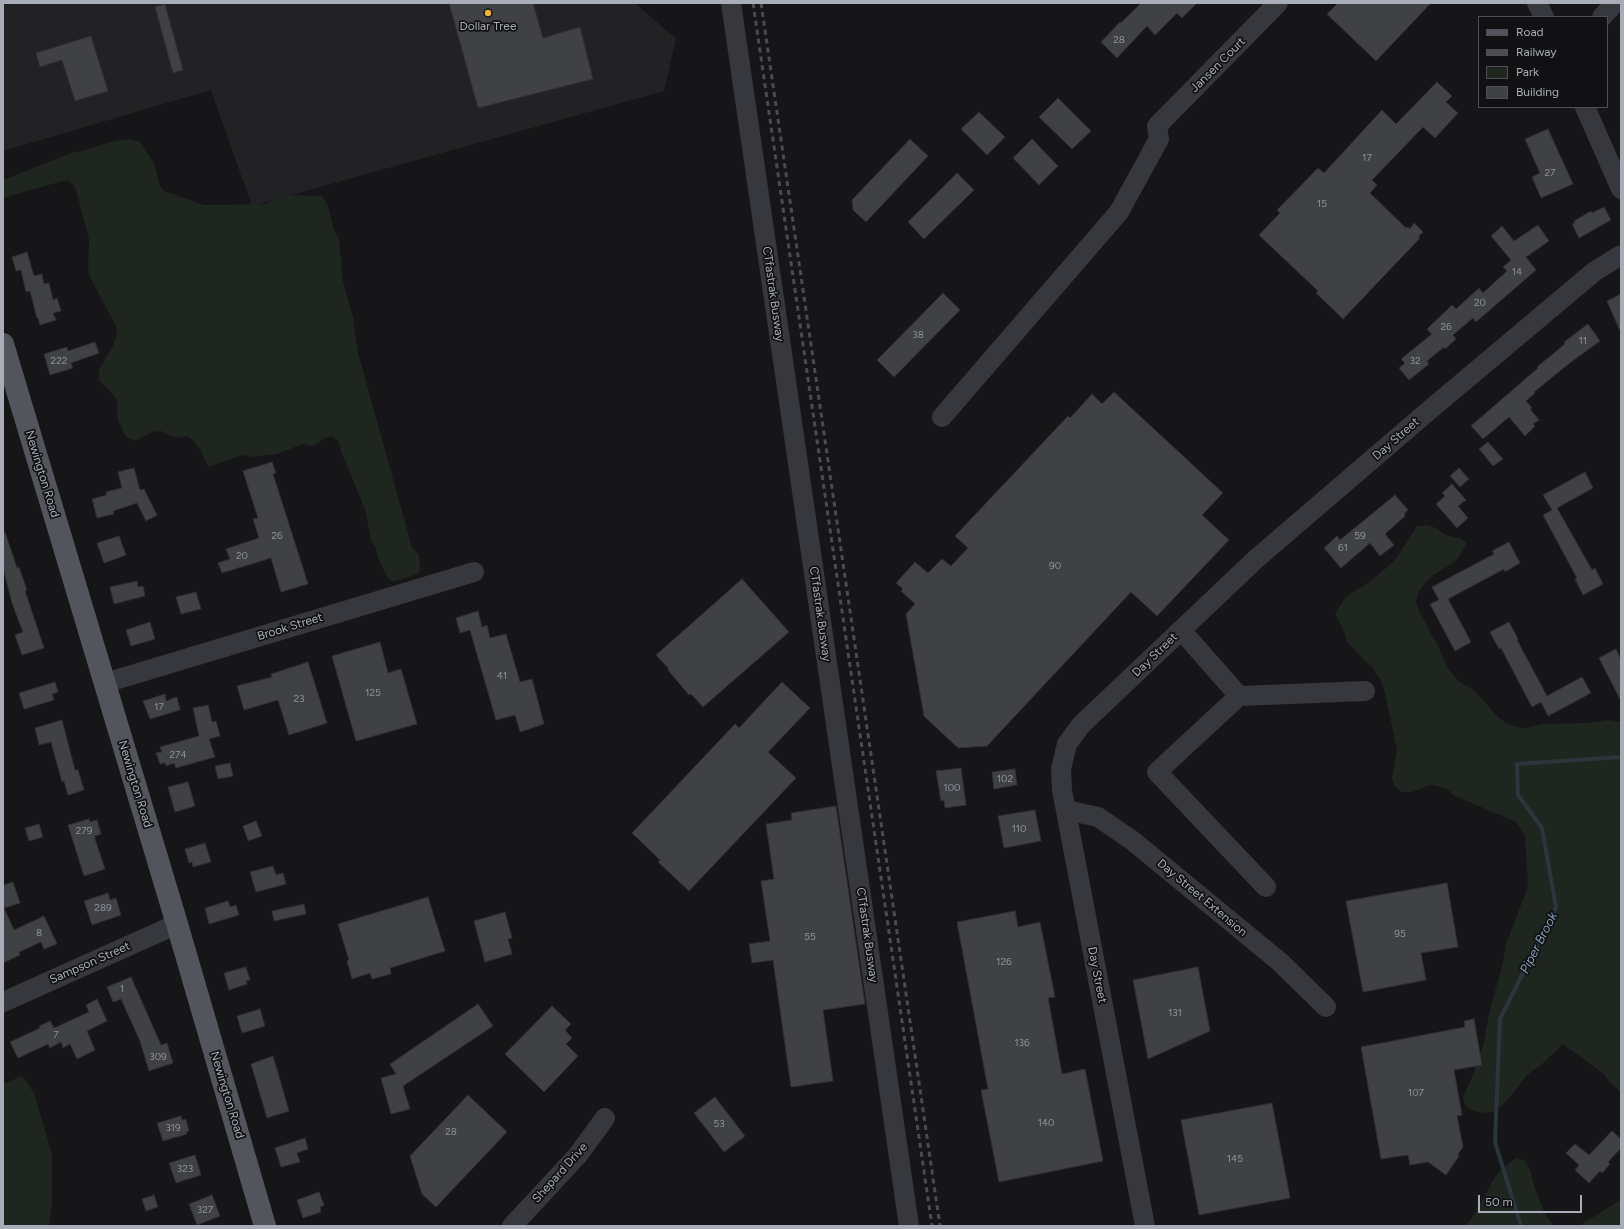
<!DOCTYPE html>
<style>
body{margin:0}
#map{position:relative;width:1624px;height:1229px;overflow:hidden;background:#161618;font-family:Figtree,sans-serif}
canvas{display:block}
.frame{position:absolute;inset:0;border:4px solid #a8adb8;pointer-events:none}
.legend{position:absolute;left:1478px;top:16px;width:130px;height:92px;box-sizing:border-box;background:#111113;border:1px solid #4d4f55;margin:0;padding:5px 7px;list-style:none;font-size:12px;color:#a8adb8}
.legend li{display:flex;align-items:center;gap:8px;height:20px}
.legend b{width:20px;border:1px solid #4d4f55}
.scale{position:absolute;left:1478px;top:1195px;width:104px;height:18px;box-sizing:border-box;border:2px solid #a8adb8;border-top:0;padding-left:5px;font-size:12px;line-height:14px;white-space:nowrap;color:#a8adb8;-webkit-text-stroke:3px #111113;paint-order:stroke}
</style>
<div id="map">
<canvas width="1624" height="1229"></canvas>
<div class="frame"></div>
<ul class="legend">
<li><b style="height:5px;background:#53555c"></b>Road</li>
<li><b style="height:5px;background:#4a4c52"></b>Railway</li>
<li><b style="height:11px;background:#1e261f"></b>Park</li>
<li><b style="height:11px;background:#404145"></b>Building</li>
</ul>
<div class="scale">50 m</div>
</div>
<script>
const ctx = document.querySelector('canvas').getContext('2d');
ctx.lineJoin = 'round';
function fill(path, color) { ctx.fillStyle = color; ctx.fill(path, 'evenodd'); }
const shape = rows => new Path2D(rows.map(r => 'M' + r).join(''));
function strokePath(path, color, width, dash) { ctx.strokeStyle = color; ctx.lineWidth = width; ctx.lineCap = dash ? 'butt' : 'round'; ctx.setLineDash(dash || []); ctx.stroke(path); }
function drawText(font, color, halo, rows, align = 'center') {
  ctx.font = font + ' Figtree,sans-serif'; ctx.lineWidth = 3.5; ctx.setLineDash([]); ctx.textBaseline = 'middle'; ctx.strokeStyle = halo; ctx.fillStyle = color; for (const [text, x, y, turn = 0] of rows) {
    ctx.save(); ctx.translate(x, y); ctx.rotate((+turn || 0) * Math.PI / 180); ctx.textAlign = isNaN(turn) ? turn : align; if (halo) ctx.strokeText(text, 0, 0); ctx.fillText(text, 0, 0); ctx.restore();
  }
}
const built = shape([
 [3,3,635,3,676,39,664,91,252,206,211,90,3,151]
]);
const green = shape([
 [131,139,140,142,155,165,159,184,164,191,204,205,265,204,283,195,321,196,327,203,334,230,339,239,343,281,353,317,357,349,411,544,412,548,419,555,420,569,418,574,396,581,392,581,388,579,378,558,376,548,371,541,366,512,341,451,339,442,332,436,328,437,312,446,303,444,277,454,251,457,242,455,208,467,200,449,194,441,187,436,178,438,169,435,161,431,152,432,135,441,126,437,118,420,117,401,112,393,99,380,99,370,113,346,116,337,117,328,91,279,88,269,89,240,75,186,68,181,63,181,13,195,3,199,3,180,74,152,84,151,103,144,121,140],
 [1427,525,1436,528,1444,534,1452,537,1461,538,1467,544,1456,561,1432,576,1425,583,1419,591,1416,600,1418,609,1440,650,1447,667,1458,681,1475,691,1499,718,1507,723,1516,727,1525,728,1543,724,1589,723,1608,720,1621,722,1621,1092,1609,1082,1604,1074,1563,1044,1542,1064,1526,1076,1514,1092,1501,1106,1492,1112,1483,1113,1474,1111,1465,1106,1463,1097,1474,1073,1483,1046,1490,1009,1503,963,1506,944,1526,892,1528,883,1525,836,1520,827,1514,821,1455,796,1448,790,1440,787,1430,785,1412,792,1402,792,1394,786,1392,777,1397,749,1383,685,1373,668,1359,655,1346,640,1344,631,1335,614,1345,598,1375,578,1395,560,1417,526],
 [22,1076,34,1093,52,1154,52,1206,49,1226,3,1226,3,1084],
 [1516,1158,1526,1161,1530,1170,1535,1188,1545,1214,1554,1226,1465,1226,1471,1220,1495,1177,1501,1170],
 [1621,1199,1621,1226,1579,1226,1620,1200]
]);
const stream = shape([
 [1521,1226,1495,1142,1500,1019,1556,907,1542,828,1518,795,1517,764,1621,757]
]);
const building = shape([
 [449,3,533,3,543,38,580,27,593,79,478,108,449,3],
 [1141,3,1197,3,1182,18,1177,13,1155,35,1147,26,1117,58,1101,42,1120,22,1121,23,1141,3],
 [1338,3,1431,3,1376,61,1327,14,1338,3],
 [165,4,183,70,173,73,155,7,165,4],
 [91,36,108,91,75,101,62,60,40,67,36,53,91,36],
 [1437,82,1452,96,1446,102,1458,113,1435,138,1423,127,1372,180,1377,185,1370,193,1406,228,1408,227,1410,229,1414,223,1423,232,1418,237,1420,238,1343,319,1316,293,1318,291,1259,235,1280,213,1277,210,1318,168,1324,173,1382,110,1396,124,1437,82],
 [1058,98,1091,131,1072,149,1039,117,1058,98],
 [979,112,1005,137,987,155,961,129,979,112],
 [1548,129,1573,184,1541,198,1532,177,1540,173,1525,139,1548,129],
 [910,139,928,156,866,222,853,210,852,200,910,139],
 [1032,139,1058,166,1039,185,1013,158,1032,139],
 [957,173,974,190,924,239,908,222,957,173],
 [1604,207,1611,220,1579,238,1572,224,1575,223,1574,221,1591,211,1592,213,1604,207],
 [1538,225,1549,241,1526,257,1536,270,1476,322,1473,318,1453,335,1456,339,1445,349,1444,347,1427,361,1429,364,1409,380,1399,368,1405,363,1401,359,1432,334,1427,329,1452,305,1456,309,1479,288,1483,293,1507,271,1503,267,1511,260,1491,236,1502,226,1514,241,1538,225],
 [27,252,34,276,42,274,44,284,49,283,53,300,57,298,61,311,53,313,56,320,40,325,38,318,37,318,30,291,26,292,21,270,16,271,12,257,27,252],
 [943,293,960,310,894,377,877,360,943,293],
 [1621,294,1621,333,1607,301,1621,294],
 [1588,324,1600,341,1571,362,1534,392,1535,393,1526,401,1532,408,1530,409,1539,420,1533,424,1535,426,1525,436,1509,417,1483,439,1471,426,1538,368,1537,367,1565,344,1564,342,1588,324],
 [95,342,99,353,71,363,73,368,50,375,44,354,67,347,68,351,95,342],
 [1114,392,1223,493,1202,515,1229,540,1157,616,1131,592,987,746,958,748,924,716,906,614,915,604,901,591,903,589,896,583,915,562,928,573,942,559,951,566,968,548,955,536,1068,416,1070,418,1092,394,1102,404,1114,392],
 [1488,442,1503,459,1493,466,1479,449,1488,442],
 [272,462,276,473,273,474,308,584,281,592,271,558,222,573,218,563,230,559,226,549,259,538,253,519,258,518,243,471,272,462],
 [134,468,140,490,144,489,157,515,146,521,137,503,113,511,114,514,97,518,92,499,107,495,106,492,122,488,118,472,134,468],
 [1459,468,1469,479,1460,487,1450,476,1459,468],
 [1585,472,1593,488,1557,508,1592,570,1595,568,1603,584,1583,595,1575,579,1577,578,1543,515,1552,510,1543,495,1585,472],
 [1452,484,1466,500,1458,506,1468,518,1457,528,1436,504,1445,496,1442,493,1452,484],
 [1395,495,1408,510,1404,514,1405,516,1385,534,1394,545,1380,556,1370,543,1341,568,1324,548,1337,536,1340,540,1395,495],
 [3,532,5,532,17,568,19,567,27,590,25,591,44,648,22,655,15,635,23,632,12,603,3,568,3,532],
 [119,536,126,555,104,563,97,543,119,536],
 [1509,542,1520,563,1505,572,1504,569,1448,599,1471,642,1455,651,1430,604,1439,600,1432,587,1494,554,1492,551,1509,542],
 [742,579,789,632,703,707,691,694,689,695,668,670,669,669,656,655,742,579],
 [137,581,138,587,143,586,145,596,114,604,110,587,137,581],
 [196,592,201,609,181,614,176,597,196,592],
 [478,611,482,627,487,625,490,638,506,634,520,682,532,679,544,724,520,732,515,715,496,720,470,630,460,633,456,618,478,611],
 [150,622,155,639,131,646,126,630,150,622],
 [1509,622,1518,639,1517,640,1547,696,1582,677,1591,693,1548,716,1541,702,1532,707,1501,648,1499,649,1490,632,1509,622],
 [380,642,388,673,401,669,417,724,356,741,332,656,380,642],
 [1616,649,1621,660,1621,701,1599,658,1616,649],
 [308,662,327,723,289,735,278,700,244,710,237,686,272,677,271,674,308,662],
 [55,682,58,692,52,694,54,700,24,709,19,693,55,682],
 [782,682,810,708,768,752,796,778,689,891,658,862,660,860,632,833,735,724,739,728,782,682],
 [165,694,166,701,177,697,180,710,150,719,143,701,165,694],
 [208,705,212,722,216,721,220,736,209,739,215,757,176,768,174,763,166,766,165,763,160,764,156,753,162,752,160,747,199,736,193,708,208,705],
 [62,720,75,770,78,770,84,790,68,795,64,781,62,782,51,742,39,745,35,728,62,720],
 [230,763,233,776,218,779,215,766,230,763],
 [961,768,966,805,945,808,944,800,941,801,936,771,961,768],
 [1015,769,1017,785,994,789,992,772,1015,769],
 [188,782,195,806,175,812,168,787,188,782],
 [836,806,865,1004,823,1010,833,1081,791,1087,773,960,752,963,749,944,770,941,761,881,774,879,766,824,792,820,791,813,836,806],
 [1035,810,1041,841,1004,848,998,816,1035,810],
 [89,819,90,822,97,820,101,834,95,836,95,839,105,869,84,876,68,825,89,819],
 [256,821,262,836,248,841,243,826,256,821],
 [39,824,43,837,29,841,25,828,39,824],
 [205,843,211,862,193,867,192,862,189,863,185,849,205,843],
 [273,866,276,875,283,873,286,884,256,892,250,872,273,866],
 [13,882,20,903,4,908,14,930,44,916,57,944,44,949,41,942,19,952,20,955,3,963,3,885,13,882],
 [1447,883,1458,947,1421,953,1426,980,1363,992,1346,901,1447,883],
 [108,893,110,900,116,898,121,915,92,925,84,901,108,893],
 [428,897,445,951,390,968,391,974,372,979,370,973,352,979,347,961,349,960,338,924,428,897],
 [228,901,230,907,236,905,239,915,209,924,205,908,228,901],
 [304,904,306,914,274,921,272,911,304,904],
 [1015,911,1018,927,1040,922,1055,997,1048,998,1062,1074,1085,1069,1103,1161,999,1182,981,1090,988,1089,957,922,1015,911],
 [505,912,512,938,508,939,512,954,485,962,474,921,505,912],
 [246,967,250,980,246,981,247,984,229,990,224,973,246,967],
 [1198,967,1210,1031,1148,1059,1133,980,1198,967],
 [131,977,161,1045,167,1043,173,1063,149,1071,140,1041,121,999,113,1002,107,987,131,977],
 [97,999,107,1021,87,1031,95,1050,77,1059,70,1044,63,1048,61,1042,50,1048,48,1044,18,1058,10,1042,40,1028,39,1026,50,1021,54,1028,89,1012,86,1005,97,999],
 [478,1004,493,1026,403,1086,410,1109,391,1114,381,1078,396,1074,390,1064,478,1004],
 [552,1006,571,1024,565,1030,572,1038,566,1044,578,1056,544,1092,505,1054,552,1006],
 [260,1009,265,1026,242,1033,237,1016,260,1009],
 [1474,1019,1482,1065,1454,1070,1462,1115,1457,1116,1463,1147,1458,1154,1459,1156,1446,1175,1428,1162,1410,1165,1408,1155,1381,1159,1361,1047,1465,1027,1464,1021,1474,1019],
 [273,1056,289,1111,267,1118,251,1064,273,1056],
 [468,1095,507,1132,436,1207,422,1194,410,1156,468,1095],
 [715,1097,745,1136,724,1152,694,1113,715,1097],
 [1272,1103,1290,1198,1199,1215,1181,1120,1272,1103],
 [181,1116,182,1120,186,1119,189,1131,186,1132,187,1134,163,1141,157,1123,181,1116],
 [1612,1131,1621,1139,1621,1148,1608,1162,1610,1164,1602,1173,1600,1171,1589,1183,1575,1170,1579,1165,1566,1153,1575,1144,1589,1155,1612,1131],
 [305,1138,308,1149,297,1153,300,1162,281,1167,275,1148,305,1138],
 [195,1155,201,1175,176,1183,169,1163,195,1155],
 [319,1192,324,1205,320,1207,321,1212,303,1218,297,1200,319,1192],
 [154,1195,158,1207,146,1211,142,1199,154,1195],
 [212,1195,220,1216,197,1225,189,1204,212,1195]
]);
const minor = shape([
 [731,3,909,1226],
 [1537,3,1544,17],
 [1602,17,1615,3],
 [1585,107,1621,189],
 [942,417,1119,212,1159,139,1157,126,1278,3],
 [1181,630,1239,696,1157,772,1266,887],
 [105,683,474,572],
 [1239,696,1365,691],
 [1066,810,1098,817,1133,841,1280,962,1326,1007],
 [3,1002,177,924],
 [512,1226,578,1155,605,1118],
 [1145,1226,1062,790,1061,769,1067,744,1081,725,1256,559,1426,413,1595,271,1621,255]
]);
const major = shape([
 [3,344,177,924,265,1226]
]);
const rail = shape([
 [753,3,932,1226],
 [761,3,940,1226]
]);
const markers = [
 [488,13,4,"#f2b134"]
];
const numberNames = [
 ["28",1119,40],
 ["17",1367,158],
 ["27",1550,173],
 ["15",1322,204],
 ["14",1517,272],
 ["20",1480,303],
 ["26",1446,327],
 ["38",918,335],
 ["11",1583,341],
 ["222",59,361],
 ["32",1415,361],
 ["26",277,536],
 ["59",1360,536],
 ["61",1343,548],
 ["20",242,556],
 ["90",1055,566],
 ["41",502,676],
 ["125",373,693],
 ["23",299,699],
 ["17",159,707],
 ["274",178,755],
 ["102",1005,779],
 ["100",952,788],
 ["110",1019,829],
 ["279",84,831],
 ["289",103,908],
 ["8",39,933],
 ["95",1400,934],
 ["55",810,937],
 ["126",1004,962],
 ["1",122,989],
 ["131",1175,1013],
 ["7",56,1035],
 ["136",1022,1043],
 ["309",158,1057],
 ["107",1416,1093],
 ["140",1046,1123],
 ["53",719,1124],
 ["319",173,1128],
 ["28",451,1132],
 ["145",1235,1159],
 ["323",185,1169],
 ["327",205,1210]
];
const poiNames = [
 ["Dollar Tree",488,26]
];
const streetNames = [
 ["Jansen Court",1218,65,-45],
 ["CTfastrak Busway",773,294,82],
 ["Day Street",1396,439,-41],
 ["Newington Road",42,474,73],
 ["CTfastrak Busway",820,614,82],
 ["Brook Street",290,627,-17],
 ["Day Street",1155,655,-44],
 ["Newington Road",135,784,73],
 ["Day Street Extension",1202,898,40],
 ["CTfastrak Busway",867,935,82],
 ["Sampson Street",90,963,-24],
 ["Day Street",1097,975,79],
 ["Newington Road",227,1095,73],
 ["Shepard Drive",560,1173,-48]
];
const waterNames = [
 ["Piper Brook",1539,943,-63]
];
fill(built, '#222225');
fill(green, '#1e261f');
strokePath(stream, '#2c353c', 4);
fill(building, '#404145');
strokePath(building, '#303034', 1);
strokePath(minor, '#37383d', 20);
strokePath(major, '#53555c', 22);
strokePath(rail, '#4a4c52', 3, [5, 4]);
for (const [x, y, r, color] of markers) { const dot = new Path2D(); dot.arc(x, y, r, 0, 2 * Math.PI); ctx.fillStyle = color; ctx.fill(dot); strokePath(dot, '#111113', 1.5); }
drawText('10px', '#8e929b', null, numberNames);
drawText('12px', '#a8adb8', '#111113', poiNames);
drawText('12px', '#a8adb8', '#111113', streetNames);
drawText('italic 13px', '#7f9bb3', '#111113', waterNames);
</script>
